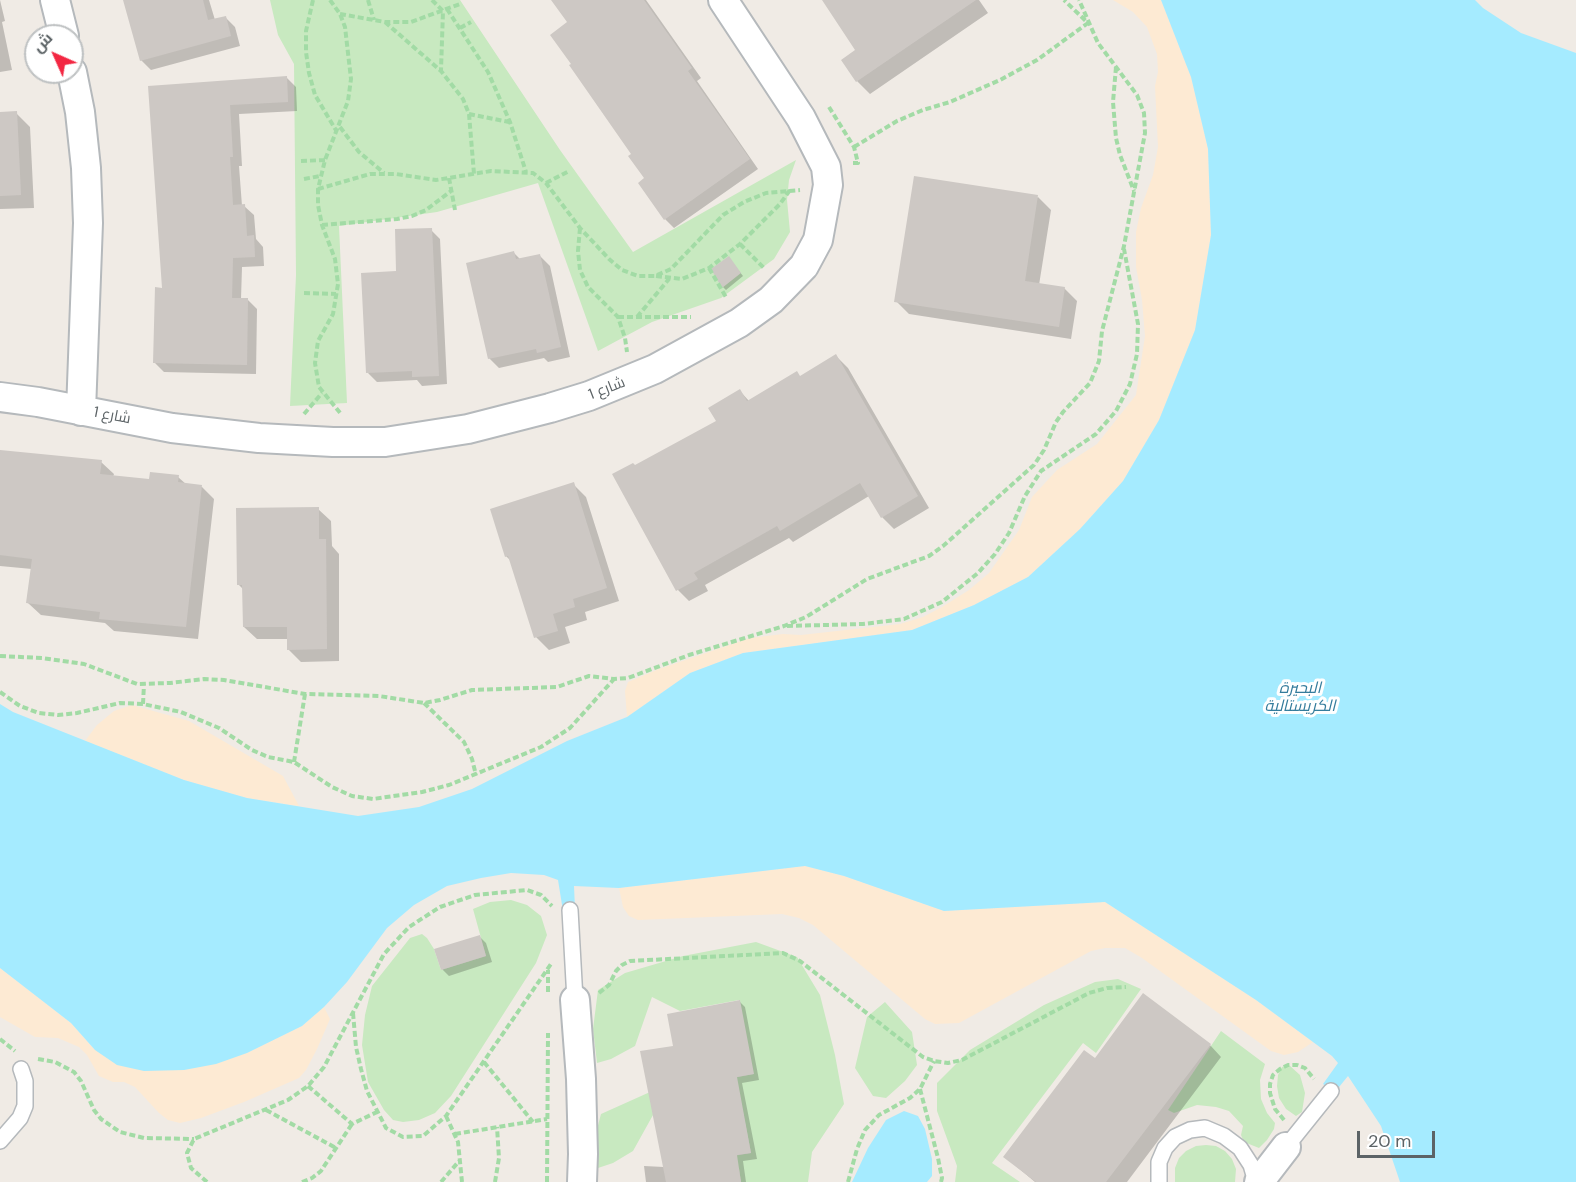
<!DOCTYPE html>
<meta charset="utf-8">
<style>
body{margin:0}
#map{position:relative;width:1576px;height:1182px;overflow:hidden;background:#f0ebe5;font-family:"DM Sans",Cairo,sans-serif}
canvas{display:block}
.north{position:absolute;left:24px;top:24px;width:60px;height:60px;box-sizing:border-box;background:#fff;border:2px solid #bec1c2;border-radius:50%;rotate:315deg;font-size:16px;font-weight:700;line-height:24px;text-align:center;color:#5c6366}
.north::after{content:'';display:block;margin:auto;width:21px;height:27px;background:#f32742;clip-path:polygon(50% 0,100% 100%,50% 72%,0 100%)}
.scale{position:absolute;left:1357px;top:1131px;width:78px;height:27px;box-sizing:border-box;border:3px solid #5c6366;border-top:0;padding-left:8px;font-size:18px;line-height:21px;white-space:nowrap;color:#5c6366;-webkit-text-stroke:4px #fff;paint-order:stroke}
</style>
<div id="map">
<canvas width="1576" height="1182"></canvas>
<div class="north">ش</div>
<div class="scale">20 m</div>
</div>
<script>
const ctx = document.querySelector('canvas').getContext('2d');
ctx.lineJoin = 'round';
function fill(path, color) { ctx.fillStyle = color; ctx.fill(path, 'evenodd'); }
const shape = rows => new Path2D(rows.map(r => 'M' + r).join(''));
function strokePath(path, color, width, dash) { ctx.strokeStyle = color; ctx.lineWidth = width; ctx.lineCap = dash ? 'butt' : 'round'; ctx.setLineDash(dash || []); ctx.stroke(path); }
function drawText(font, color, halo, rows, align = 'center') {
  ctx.font = font + ' "DM Sans",Cairo,sans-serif'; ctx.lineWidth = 6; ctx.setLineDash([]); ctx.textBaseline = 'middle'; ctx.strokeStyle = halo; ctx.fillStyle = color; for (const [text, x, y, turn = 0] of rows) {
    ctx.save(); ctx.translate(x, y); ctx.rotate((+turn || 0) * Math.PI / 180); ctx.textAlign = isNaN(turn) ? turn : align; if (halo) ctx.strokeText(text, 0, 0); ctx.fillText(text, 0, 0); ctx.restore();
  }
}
const green = shape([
 [270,0,460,0,560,150,633,252,796,160,789,180,787,200,790,232,774,259,721,298,652,322,598,351,538,183,437,212,339,226,347,403,290,406,296,275,294,64,278,35],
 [511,900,527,905,541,916,547,935,536,963,451,1096,435,1113,419,1120,403,1122,393,1120,384,1110,368,1082,362,1045,365,1015,372,986,410,938,422,934,427,938,434,949,441,970,486,956,473,909,490,902],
 [756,942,797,957,820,995,835,1055,844,1104,812,1152,808,1182,741,1182,739,1169,673,1166,751,1153,740,1097,653,1115,633,1151,613,1163,598,1168,596,1133,601,1114,679,1079,681,1088,753,1074,739,1000,680,1011,652,997,635,1046,611,1059,597,1063,593,1029,598,990,625,973,683,956],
 [1118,979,1141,989,1096,1053,1083,1043,992,1163,1020,1182,955,1182,957,1166,937,1111,937,1083,970,1050,1044,1005,1095,982],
 [885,1002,912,1032,917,1065,905,1081,886,1098,873,1096,855,1068,867,1017],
 [1221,1031,1265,1064,1260,1080,1261,1099,1267,1113,1275,1123,1274,1129,1267,1140,1259,1148,1244,1142,1241,1135,1243,1126,1229,1111,1216,1107,1197,1105,1174,1113,1168,1110],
 [1289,1065,1300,1075,1305,1093,1302,1112,1296,1116,1286,1109,1279,1098,1277,1086,1278,1075,1282,1067],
 [1206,1145,1216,1146,1225,1151,1232,1159,1236,1169,1235,1182,1175,1182,1175,1168,1179,1158,1186,1151,1196,1146]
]);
const sand = shape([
 [1113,0,1161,0,1191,77,1208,149,1211,235,1195,330,1159,420,1123,481,1080,529,1028,577,974,605,912,630,743,653,690,673,627,717,625,691,628,682,659,669,750,638,783,634,801,635,900,624,923,617,942,607,969,590,989,573,1019,530,1032,497,1057,470,1097,444,1136,395,1145,336,1142,300,1136,267,1136,232,1141,208,1153,175,1158,147,1155,86,1158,72,1157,54,1147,27,1133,12],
 [132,705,189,721,283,776,299,806,247,798,184,780,85,741,97,725,114,711],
 [805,866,844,876,944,911,1105,902,1256,1000,1313,1042,1298,1052,1284,1055,1271,1051,1142,958,1125,948,1105,948,1091,951,959,1023,935,1024,925,1019,813,925,799,918,782,914,638,920,629,916,623,907,619,888],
 [0,968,71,1023,95,1050,247,1053,302,1026,324,1007,330,1019,317,1049,306,1070,299,1078,244,1102,201,1118,180,1123,168,1120,159,1113,135,1087,124,1082,113,1082,99,1076,87,1055,79,1047,58,1038,35,1037,0,1017]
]);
const water = shape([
 [1161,0,1475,0,1483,8,1521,33,1576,53,1576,1182,1400,1182,1381,1126,1348,1076,1335,1092,1323,1084,1338,1063,1332,1056,1256,1000,1105,902,944,911,844,876,805,866,619,888,574,886,575,909,563,911,558,880,544,875,511,873,481,878,447,886,414,905,387,928,347,982,324,1007,302,1026,247,1053,216,1064,184,1070,144,1071,117,1065,95,1050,71,1023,0,968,0,704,13,712,184,780,247,798,358,816,419,807,472,789,567,741,627,717,690,673,743,653,912,630,974,605,1028,577,1080,529,1123,481,1159,420,1195,330,1211,235,1208,149,1191,77],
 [904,1111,918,1116,925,1129,932,1159,932,1176,927,1182,852,1182,868,1148,886,1120]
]);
const shadow = shape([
 [0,0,5,21,2,22,12,70,0,72],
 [125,0,209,0,215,20,225,17,235,27,240,46,151,70,141,60],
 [553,0,646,0,701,78,697,81,758,169,674,228,665,219,633,154,573,64,569,23],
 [824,0,979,0,988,13,870,94,857,81,858,50],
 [286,77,296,87,297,111,239,114,242,166,239,166,242,206,244,206,254,215,256,239,263,247,264,266,242,267,241,299,247,299,257,309,256,374,164,372,155,363,163,289,149,87],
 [17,114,30,127,34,208,0,209,0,115],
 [1038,197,1051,210,1039,285,1064,288,1077,301,1071,339,909,314,896,301],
 [431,230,440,239,447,384,422,386,417,380,377,382,368,373,398,272],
 [514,253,521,260,540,256,550,266,570,357,548,362,544,358,499,368,489,358],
 [731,261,743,276,726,290,723,287],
 [836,356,848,368,929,508,894,529,882,517,869,496,793,542,789,538,705,585,708,591,689,601,678,590,635,467,718,422,740,391,749,401,801,377],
 [0,451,101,462,114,474,113,477,151,480,178,477,187,485,202,487,214,499,198,639,114,631,105,623,41,615,28,603,32,569,0,566],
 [573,484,586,497,619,601,585,612,587,620,565,627,570,643,549,650,536,637,511,561,506,556],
 [318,509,331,521,332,546,339,554,339,661,301,662,288,649,288,639,257,639,244,627,244,590,238,584],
 [479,936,486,943,492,962,449,976,442,969],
 [739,1001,745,1007,759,1080,742,1083,757,1159,743,1161,746,1182,646,1182,644,1166,664,1167,675,1047],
 [1210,1045,1221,1057,1127,1182,1035,1182,1005,1157,1095,1060]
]);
const building = shape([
 [123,0,203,0,208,20,226,16,231,36,140,61],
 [551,0,644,0,692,68,688,71,750,159,664,220,638,183,644,178,628,156,631,154,569,65,571,64,550,35,567,22],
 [822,0,976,0,856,82,841,60,855,50],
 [287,76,288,102,230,105,233,157,230,157,233,205,245,204,247,236,254,235,255,257,233,258,232,298,248,298,247,365,153,363,155,287,162,288,148,86],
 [17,111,21,195,0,196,0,112],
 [914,176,1038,195,1025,281,1065,287,1059,327,894,302],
 [432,228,439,376,412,377,412,371,366,373,361,273,396,271,395,229],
 [514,251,516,259,540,254,561,347,537,353,536,349,488,359,466,263],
 [729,256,741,273,722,288,711,269],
 [836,354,918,496,881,518,860,483,780,531,777,526,694,573,698,579,676,591,612,474,633,463,635,465,716,421,708,408,740,389,747,401,797,371,800,376],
 [0,450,102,460,100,474,149,479,150,472,179,475,178,482,202,485,186,627,99,619,100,612,26,603,32,559,0,555],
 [574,482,607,588,573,599,575,607,553,614,558,631,534,638,508,556,505,557,490,509],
 [319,507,319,539,326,539,327,649,287,650,287,627,243,627,242,585,237,585,236,508],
 [480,935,486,956,441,970,434,949],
 [1143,993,1211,1044,1106,1182,1036,1182,1003,1157,1084,1050,1095,1058],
 [740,1000,754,1074,737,1077,751,1153,737,1155,741,1182,666,1182,640,1051,673,1046,667,1014]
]);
const path = shape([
 [313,0,306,31,306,52,309,73,315,95,337,132],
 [330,0,340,14,345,27,351,79,348,101,325,160,318,189,318,205,322,225,335,259,338,284,333,314,318,341,315,363,319,387,341,414],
 [368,0,374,20],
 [432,0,443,11,441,70],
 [447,9,488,72,510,122,526,172],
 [340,14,385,22,411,22,460,4],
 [385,22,441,71,463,99,469,114,474,174],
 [460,28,471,22],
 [1116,67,1113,102,1116,138,1120,155,1134,191],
 [829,107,854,147,858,163,853,163],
 [469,114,509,122],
 [340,127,359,152,384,173],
 [854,147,897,121,923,110,950,102,1000,80,1037,60,1088,23,1064,0],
 [301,161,325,160],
 [449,178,455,210],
 [304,179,320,176],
 [546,183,569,171],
 [318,189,370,174,396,174,436,180,491,171,533,173,546,183,580,228,609,259,622,270,638,276,655,276,671,269,723,215,744,202,766,193,800,190],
 [322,225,397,219,412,216,426,210,451,191],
 [580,228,578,251,580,270,588,287,618,317,625,338,627,352],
 [740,244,765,269],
 [709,268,727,299],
 [656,276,682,279,709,268,740,244,780,204,790,190],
 [304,293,336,294],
 [618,317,691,317],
 [637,317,669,279],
 [304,414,322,393],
 [787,626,863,624,904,619,942,602,978,573,995,554,1009,533,1025,496,1041,471,1096,434,1116,411,1130,384,1137,354,1138,324,1124,249],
 [0,656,42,658,84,664,137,684,170,683,204,679,224,680,305,694,379,696,424,703,440,700,472,690,557,687,589,676,614,679,628,678,689,655,784,626,806,617,867,579,929,556,943,546,1034,465,1044,450,1056,422,1063,412,1090,383,1099,361,1102,331,1124,246,1145,133,1144,113,1137,95,1098,43,1079,0],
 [0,692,20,706,39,713,58,715,77,713,120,703,143,704,181,712,219,728,252,750,268,757,294,762,332,787,352,796,373,799,422,792,449,785,541,747,570,728,614,679],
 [424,703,464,742,472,759,476,775],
 [143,704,144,684],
 [294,762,305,694],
 [548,992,548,970],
 [599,993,609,985,616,971,622,965,630,961,783,953,800,961,923,1057,934,1061,948,1063,962,1060,1089,993,1107,988,1126,987],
 [353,1013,356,1047,361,1069,367,1091,386,1128,403,1137,423,1136,446,1116,551,964],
 [0,1039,15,1051],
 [38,1059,55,1062,74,1072,81,1081,94,1110,101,1119,120,1132,144,1138,194,1139],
 [484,1062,533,1122],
 [308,1086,352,1124,377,1112],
 [920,1089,938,1158,942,1178,941,1182],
 [266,1110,336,1148],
 [446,1116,458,1142,462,1182],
 [1284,1120,1275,1109,1270,1093,1270,1084,1273,1075,1280,1069,1288,1065,1297,1065,1305,1068,1314,1079],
 [455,1134,547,1119],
 [207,1182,191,1168,187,1153,194,1139,288,1100,308,1086,324,1067,384,954,409,927,440,907,475,895,527,890,541,895,552,906],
 [302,1182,312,1178,321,1171,352,1124],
 [441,1182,460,1160],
 [495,1182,499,1158,497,1127],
 [547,1182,548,1033],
 [848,1182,857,1149,865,1130,879,1115,910,1098,920,1089,934,1061]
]);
const service = shape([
 [570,910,575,1000],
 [0,1141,20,1118,25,1106,25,1081,21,1069],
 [1286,1147,1331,1091],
 [1159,1182,1159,1162,1165,1148,1175,1137,1190,1130,1205,1128,1224,1136,1240,1148,1251,1165,1256,1182]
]);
const minor = shape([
 [55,0,64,36],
 [72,72,80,112,86,168,88,223,81,411],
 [0,397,38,402,172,428,259,438,333,442,385,442,468,429,550,408,589,396,655,369,739,323,771,300,804,266,818,240,828,185,826,167,801,118,723,0],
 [575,1000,581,1079,583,1154,582,1182],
 [1259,1182,1286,1147]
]);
const streetNames = [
 ["شارع 1",607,389,-21],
 ["شارع 1",112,416,11]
];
const waterNames = [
 ["البحيرة",1300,689],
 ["الكريستالية",1300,707]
];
fill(green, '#c8e9c0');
fill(sand, '#fdead3');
fill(water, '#a5ebff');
fill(shadow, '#0003');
fill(building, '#cdc8c4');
strokePath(service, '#b5b9bc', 18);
strokePath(minor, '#b5b9bc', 32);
strokePath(path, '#a2dba5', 4, [6, 3]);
strokePath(service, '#fff', 15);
strokePath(minor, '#fff', 28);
drawText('15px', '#5c6366', '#fff', streetNames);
drawText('italic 16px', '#347c9c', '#fff', waterNames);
</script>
